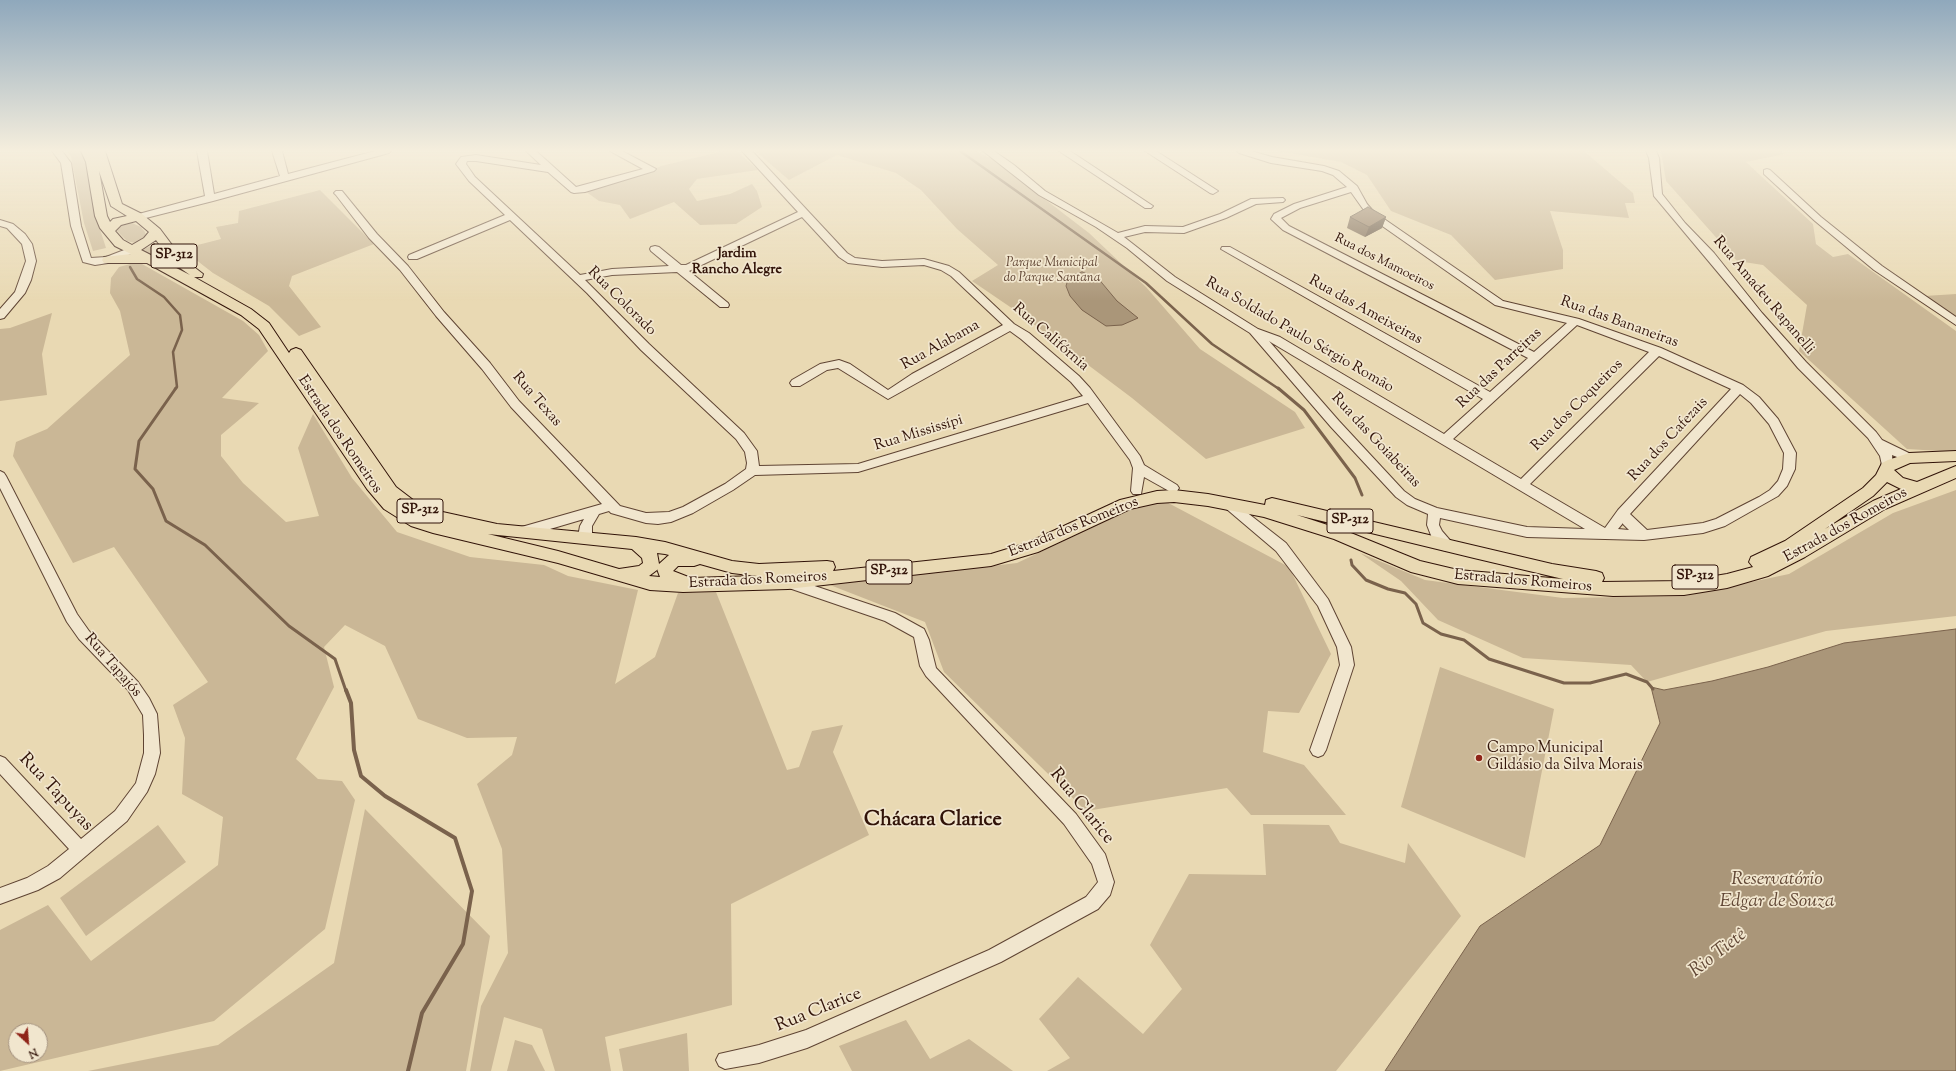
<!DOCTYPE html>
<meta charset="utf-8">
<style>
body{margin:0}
#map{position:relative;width:1956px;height:1071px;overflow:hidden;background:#e9d9b3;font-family:"Sorts Mill Goudy",serif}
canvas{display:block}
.north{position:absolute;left:8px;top:1023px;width:40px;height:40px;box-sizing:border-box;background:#f1e6ce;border:1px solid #a4927f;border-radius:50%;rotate:154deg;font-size:11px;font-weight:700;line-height:16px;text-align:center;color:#311308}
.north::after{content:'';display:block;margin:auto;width:14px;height:18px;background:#8f2418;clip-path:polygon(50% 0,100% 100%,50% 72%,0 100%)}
</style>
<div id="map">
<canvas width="1956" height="1071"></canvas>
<div class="north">N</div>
</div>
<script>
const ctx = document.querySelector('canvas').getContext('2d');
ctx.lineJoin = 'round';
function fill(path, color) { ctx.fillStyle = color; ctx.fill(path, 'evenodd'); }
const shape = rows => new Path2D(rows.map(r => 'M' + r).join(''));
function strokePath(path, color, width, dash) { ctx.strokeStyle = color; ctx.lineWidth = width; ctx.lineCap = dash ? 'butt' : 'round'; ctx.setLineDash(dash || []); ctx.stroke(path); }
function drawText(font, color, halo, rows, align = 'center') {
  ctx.font = font + ' "Sorts Mill Goudy",serif'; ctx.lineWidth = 3.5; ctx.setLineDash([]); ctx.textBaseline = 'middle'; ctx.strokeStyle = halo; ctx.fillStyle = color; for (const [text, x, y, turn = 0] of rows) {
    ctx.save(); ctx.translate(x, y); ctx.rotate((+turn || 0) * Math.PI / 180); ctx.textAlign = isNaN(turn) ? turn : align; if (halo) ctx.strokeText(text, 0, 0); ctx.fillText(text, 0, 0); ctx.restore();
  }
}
const green = shape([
 [67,151,82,151,84,153,99,226,106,248,93,251,84,223,71,157],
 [723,151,737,151,758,170,697,179,689,189,697,201,730,194,752,184,757,191,762,207,736,224,700,225,674,202,630,219,620,205,599,201,585,191,645,173,661,166],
 [755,151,976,151,1008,167,1042,197,1089,233,1146,287,1200,349,1295,412,1305,428,1206,459,1132,398,1019,313,972,281,998,265,957,229,921,190,896,173,837,155,789,180],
 [1277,151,1584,151,1633,193,1635,203,1625,203,1629,218,1550,211,1563,250,1563,269,1495,280,1451,235,1391,211,1367,175,1341,162],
 [1661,151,1780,151,1785,154,1746,162,1813,224,1816,244,1833,257,1848,254,1956,331,1956,452,1907,449,1799,351,1807,305,1763,265,1737,261,1666,181],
 [320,190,374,244,292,276,289,286,321,327,299,336,269,306,213,273,182,249,221,239,216,227,238,223,239,211],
 [130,222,141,227,145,232,146,236,140,242,135,243,127,241,117,231,117,227,120,225],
 [156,244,172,265,141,250],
 [134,263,142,264,243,321,259,335,268,351,222,398,259,403,221,435,221,456,243,483,286,522,319,516,298,448,313,414,352,478,397,532,470,557,544,565,568,576,638,590,615,684,655,657,678,593,716,592,787,770,799,767,812,731,843,725,833,752,869,835,731,904,732,1005,605,1037,611,1071,555,1071,542,1029,504,1017,491,1071,470,1071,481,1006,508,953,502,849,477,784,512,755,517,737,467,738,418,719,385,646,345,625,324,647,334,687,296,759,318,779,342,781,355,800,325,929,214,1021,0,1071,0,930,48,905,91,961,218,865,223,817,182,794,185,738,173,705,208,682,114,547,73,563,13,456,16,442,47,429,130,355,120,311,110,293,111,278,119,267],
 [16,1031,40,1031,40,1055,16,1055],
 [1956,294,1956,320,1924,296],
 [52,313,42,354,47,395,0,401,0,329,10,328],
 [1956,490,1956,616,1826,631,1647,682,1631,665,1523,658,1438,620,1401,581,1360,553,1425,580,1563,598,1685,596,1789,574,1893,513],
 [1157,497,1289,567,1331,654,1299,713,1268,711,1263,752,1304,765,1346,815,1251,815,1227,788,1086,811,944,672,925,622,830,585,1017,563],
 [1440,667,1554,709,1525,858,1401,807],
 [365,809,490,936,466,1071,88,1071,218,1045,334,963],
 [1263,824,1329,825,1340,843,1405,863,1408,843,1461,916,1336,1071,1047,1071,1070,1058,1039,1019,1078,977,1143,1034,1182,989,1150,945,1189,874,1266,875],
 [158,825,186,862,86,936,60,898],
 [906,1020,930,1059,969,1039,1013,1071,852,1071,839,1046],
 [687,1033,689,1071,623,1071,619,1049],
 [515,1040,532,1045,545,1071,507,1071]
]);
const water = shape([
 [1082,272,1097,277,1117,301,1138,318,1122,325,1106,326,1082,310,1070,296,1066,286,1069,276,1082,272],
 [1956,629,1956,1071,1385,1071,1480,926,1600,845,1660,723,1651,687,1664,690,1712,681,1768,667,1844,643,1956,629]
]);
const streamFar2 = shape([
 [960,151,1146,283,1212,344,1279,389],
 [130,267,137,279,164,297,180,315,182,330,173,352,177,387,175,389]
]);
const streamFar1 = shape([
 [176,388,139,441,135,469,153,489,166,521,205,545,289,626,335,659,346,691],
 [1278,388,1304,410,1355,478,1362,495],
 [1351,560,1352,565,1366,580,1388,589,1405,593,1416,604,1423,623,1441,634,1464,640,1489,659,1564,683,1590,683,1626,674,1647,682,1653,689]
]);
const stream = shape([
 [346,690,351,703,354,750,361,776,385,796,455,838,472,891,463,944,422,1013,408,1071]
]);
const minor = shape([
 [52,151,62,151,71,163,81,226,91,258,106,257,132,247,137,250,136,252,108,263,95,265,83,262,71,226,61,163,52,151],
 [197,151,207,151,214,194,280,176,272,151,282,151,288,174,375,151,391,151,389,153,213,201,138,220,135,219,133,217,135,215,205,196,197,151],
 [526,151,536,151,576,187,643,169,610,151,622,151,656,169,654,171,585,192,574,193,571,192,548,172,476,161,467,161,466,164,475,177,580,275,612,269,669,266,651,251,650,249,651,247,655,246,659,247,681,265,686,265,798,212,742,151,752,151,847,253,855,258,882,261,924,259,949,266,959,272,1014,324,1029,333,1079,376,1090,388,1140,456,1144,465,1177,485,1179,488,1177,491,1173,493,1169,491,1144,477,1141,494,1133,494,1131,491,1133,468,1130,460,1088,403,858,472,755,475,733,490,693,513,671,522,658,524,646,523,611,513,609,511,599,514,592,526,592,537,590,541,585,542,580,541,578,537,580,526,584,519,523,537,518,536,517,532,518,528,602,504,511,407,482,369,436,316,400,270,369,238,336,195,334,193,336,191,342,191,377,234,408,266,444,312,490,363,519,401,620,506,646,513,669,512,683,507,725,484,746,469,747,463,745,452,736,439,641,350,587,293,510,220,417,259,409,259,408,257,409,255,505,215,469,181,456,164,461,157,476,155,541,165,526,151],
 [802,217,839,257,848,263,882,267,924,265,941,270,951,276,1003,325,912,374,888,390,850,364,839,360,820,364,792,380,790,383,792,386,800,386,827,370,838,368,888,399,1010,331,1021,339,1071,382,1083,396,858,464,759,466,757,451,744,433,649,344,585,280,612,275,677,272,720,307,728,307,729,305,728,303,689,271,802,217],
 [983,151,994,151,1014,165,1045,191,1118,233,1145,226,1183,227,1220,214,1251,199,1283,198,1285,200,1283,202,1256,204,1226,218,1184,233,1145,232,1124,237,1175,277,1258,329,1280,337,1444,434,1483,399,1221,249,1222,247,1230,247,1490,392,1528,358,1283,230,1271,219,1274,214,1294,204,1347,187,1333,175,1322,171,1271,163,1239,153,1237,151,1251,151,1272,157,1324,166,1339,171,1357,186,1367,204,1374,212,1503,301,1579,319,1661,348,1743,385,1759,397,1778,419,1796,453,1795,469,1787,486,1778,496,1725,526,1703,533,1644,540,1527,537,1440,518,1439,525,1442,531,1455,546,1453,550,1448,551,1443,550,1432,538,1427,525,1428,514,1407,505,1396,497,1331,427,1250,333,1167,281,1127,248,1096,227,1039,195,983,151],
 [1351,192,1368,216,1495,305,1567,323,1534,352,1289,226,1281,218,1300,208,1351,192],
 [1577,325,1649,352,1521,479,1453,439,1577,325],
 [1269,341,1272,343,1585,529,1527,527,1437,508,1415,499,1404,491,1339,421,1269,341],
 [1659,356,1731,389,1618,510,1605,528,1530,484,1659,356],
 [1740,394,1751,403,1769,424,1784,453,1783,469,1778,481,1770,490,1759,497,1716,519,1703,523,1647,530,1630,514,1740,394],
 [1623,523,1623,524,1629,530,1618,529,1623,523],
 [1059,151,1070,151,1153,206,1151,208,1145,208,1059,151],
 [1145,151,1156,151,1218,191,1213,194,1210,193,1145,151],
 [1646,151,1656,151,1659,158,1662,194,1685,223,1714,253,1762,313,1806,362,1876,432,1882,440,1913,455,1915,458,1913,461,1909,462,1892,455,1893,467,1891,470,1883,470,1880,456,1868,438,1798,368,1654,196,1649,158,1646,151],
 [1767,169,1770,170,1821,217,1882,266,1956,317,1956,325,1874,270,1815,221,1764,174,1764,170,1767,169],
 [0,220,13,224,25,234,32,244,36,261,31,280,25,293,4,318,0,319,0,309,15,292,26,261,22,244,7,228,0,226,0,220],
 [0,471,4,473,6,476,77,614,89,631,138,682,149,698,157,714,160,753,155,774,147,792,127,821,60,878,38,890,0,904,0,888,27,878,48,866,69,849,0,774,0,756,5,758,81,839,115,811,136,783,144,753,144,735,143,715,128,690,79,639,67,622,0,488,0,471],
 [1227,498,1231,500,1286,543,1328,599,1351,647,1354,665,1326,750,1323,755,1318,757,1313,755,1310,750,1340,665,1337,647,1318,606,1276,551,1223,506,1221,503,1223,500,1227,498],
 [788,577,895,613,924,629,929,640,936,668,1076,814,1105,854,1114,882,1110,895,1098,909,1001,962,807,1048,759,1063,725,1069,719,1066,716,1060,719,1054,759,1045,806,1030,989,950,1086,897,1098,882,1092,864,1064,824,926,676,920,666,914,637,885,621,783,586,781,582,783,578,788,577]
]);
const major = shape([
 [81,151,93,151,95,156,93,151,105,151,122,204,142,214,160,229,181,257,203,274,202,277,194,277,251,309,269,323,289,353,291,350,296,348,301,350,396,487,417,503,429,509,497,524,636,537,665,542,732,561,759,564,827,561,833,562,835,567,833,571,991,554,1027,543,1120,500,1157,491,1174,490,1208,494,1265,505,1266,500,1272,498,1552,564,1596,571,1602,573,1604,578,1602,582,1684,581,1727,574,1753,567,1749,562,1751,557,1785,541,1863,488,1876,475,1882,463,1888,460,1909,453,1956,451,1956,461,1910,463,1894,470,1903,478,1917,482,1956,466,1956,478,1885,509,1805,557,1768,576,1727,588,1684,595,1613,596,1458,584,1411,572,1334,539,1264,517,1208,506,1174,502,1157,503,1130,509,1038,552,991,566,788,589,683,592,650,590,558,563,433,533,411,526,384,509,367,489,259,329,241,315,147,263,104,263,102,260,104,257,131,254,115,246,100,228,95,216,86,162,81,151],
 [99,171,111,206,127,216,113,219,110,222,107,216,99,171],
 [136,221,149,232,144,238,132,245,123,240,115,231,121,225,136,221],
 [156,240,173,263,190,275,141,250,156,240],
 [1887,482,1901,489,1873,501,1825,529,1873,496,1887,482],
 [1297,515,1474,558,1563,579,1458,570,1420,561,1346,531,1297,515],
 [488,534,632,549,642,558,643,563,639,566,619,569,558,551,488,534],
 [657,553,665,554,669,555,659,564,657,553],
 [700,564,732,573,757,576,691,578,673,571,678,566,694,566,700,564],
 [657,569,660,577,649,576,657,570,657,569]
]);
const wall = shape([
 [1350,217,1386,217,1382,228,1365,237,1347,228]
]);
const shadedWall = shape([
 [1386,217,1382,228,1365,237,1369,227]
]);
const building = shape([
 [1368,207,1386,217,1369,227,1350,217,1368,207]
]);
const markers = [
 [1479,758,4,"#8f2418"]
];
const farStreetnames = [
 ["Rua dos Mamoeiros",1384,263,27]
];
const farParknames = [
 ["Parque Municipal",1052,264],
 ["do Parque Santana",1052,279]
];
const farQuarternames = [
 ["Jardim",737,255],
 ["Rancho Alegre",737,271]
];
const shields = [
 [174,256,46],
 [420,511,46],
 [1350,521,46],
 [889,572,46],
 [1695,577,46]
];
const shieldNames = [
 ["SP-312",174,256],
 ["SP-312",420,511],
 ["SP-312",1350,521],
 ["SP-312",889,572],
 ["SP-312",1695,577]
];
const streetNames = [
 ["Rua Amadeu Rapanelli",1763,296,50],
 ["Rua Colorado",621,302,45],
 ["Rua das Ameixeiras",1365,311,29],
 ["Rua das Bananeiras",1619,323,20],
 ["Rua Soldado Paulo Sérgio Romão",1299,336,30],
 ["Rua Califórnia",1050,338,41],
 ["Rua Alabama",941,346,-29],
 ["Rua das Parreiras",1500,369,-43],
 ["Rua Texas",536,400,49],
 ["Rua dos Coqueiros",1578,406,-45],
 ["Rua Mississípi",919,434,-17],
 ["Estrada dos Romeiros",339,435,56],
 ["Rua dos Cafezais",1669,440,-47],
 ["Rua das Goiabeiras",1375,441,47],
 ["Estrada dos Romeiros",1846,526,-29],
 ["Estrada dos Romeiros",1074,528,-22],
 ["Estrada dos Romeiros",758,581,-3],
 ["Estrada dos Romeiros",1523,582,5],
 ["Rua Tapajós",112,666,49]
];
const poiNames = [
 ["Campo Municipal",1487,749],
 ["Gildásio da Silva Morais",1487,766]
];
const nearStreetnames = [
 ["Rua Tapuyas",55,793,47],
 ["Rua Clarice",1081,807,51],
 ["Rua Clarice",819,1011,-22]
];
const nearWaternames = [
 ["Reservatório",1777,881],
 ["Edgar de Souza",1777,903],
 ["Rio Tietê",1719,954,-38]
];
const nearQuarternames = [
 ["Chácara Clarice",933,822]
];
fill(green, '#cab796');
fill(water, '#aa9679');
strokePath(water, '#7a624c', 1);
strokePath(streamFar2, '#7a624c', 2.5);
strokePath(streamFar1, '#7a624c', 3);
strokePath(stream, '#7a624c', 4);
strokePath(minor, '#5f4433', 2);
strokePath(major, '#311308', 2);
fill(minor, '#f1e6ce');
fill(major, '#e9d9b3');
fill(wall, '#7d6953');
fill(shadedWall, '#654');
fill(building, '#917a61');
strokePath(building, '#654', 1);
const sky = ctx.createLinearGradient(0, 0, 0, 301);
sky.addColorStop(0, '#8fa8bc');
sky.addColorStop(0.5, '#f5eedd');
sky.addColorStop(1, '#f5eedd00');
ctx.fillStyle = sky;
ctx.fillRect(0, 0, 1956, 301);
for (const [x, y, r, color] of markers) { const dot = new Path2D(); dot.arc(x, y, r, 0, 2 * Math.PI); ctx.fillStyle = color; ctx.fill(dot); strokePath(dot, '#f1e6ce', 1.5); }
drawText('13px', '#311308', '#f1e6ce', farStreetnames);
drawText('italic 13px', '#5f4433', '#f1e6ce', farParknames);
drawText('bold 14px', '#311308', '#f1e6ce', farQuarternames);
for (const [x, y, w] of shields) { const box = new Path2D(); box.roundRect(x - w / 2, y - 12, w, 24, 3); ctx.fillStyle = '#f1e6ce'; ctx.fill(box); strokePath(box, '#311308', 1); }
drawText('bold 14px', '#311308', null, shieldNames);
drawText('15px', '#311308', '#f1e6ce', streetNames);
drawText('15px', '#311308', '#f1e6ce', poiNames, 'left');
drawText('18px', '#311308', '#f1e6ce', nearStreetnames);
drawText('italic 19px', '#614735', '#f1e6ce', nearWaternames);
drawText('bold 20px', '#311308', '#f1e6ce', nearQuarternames);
</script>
